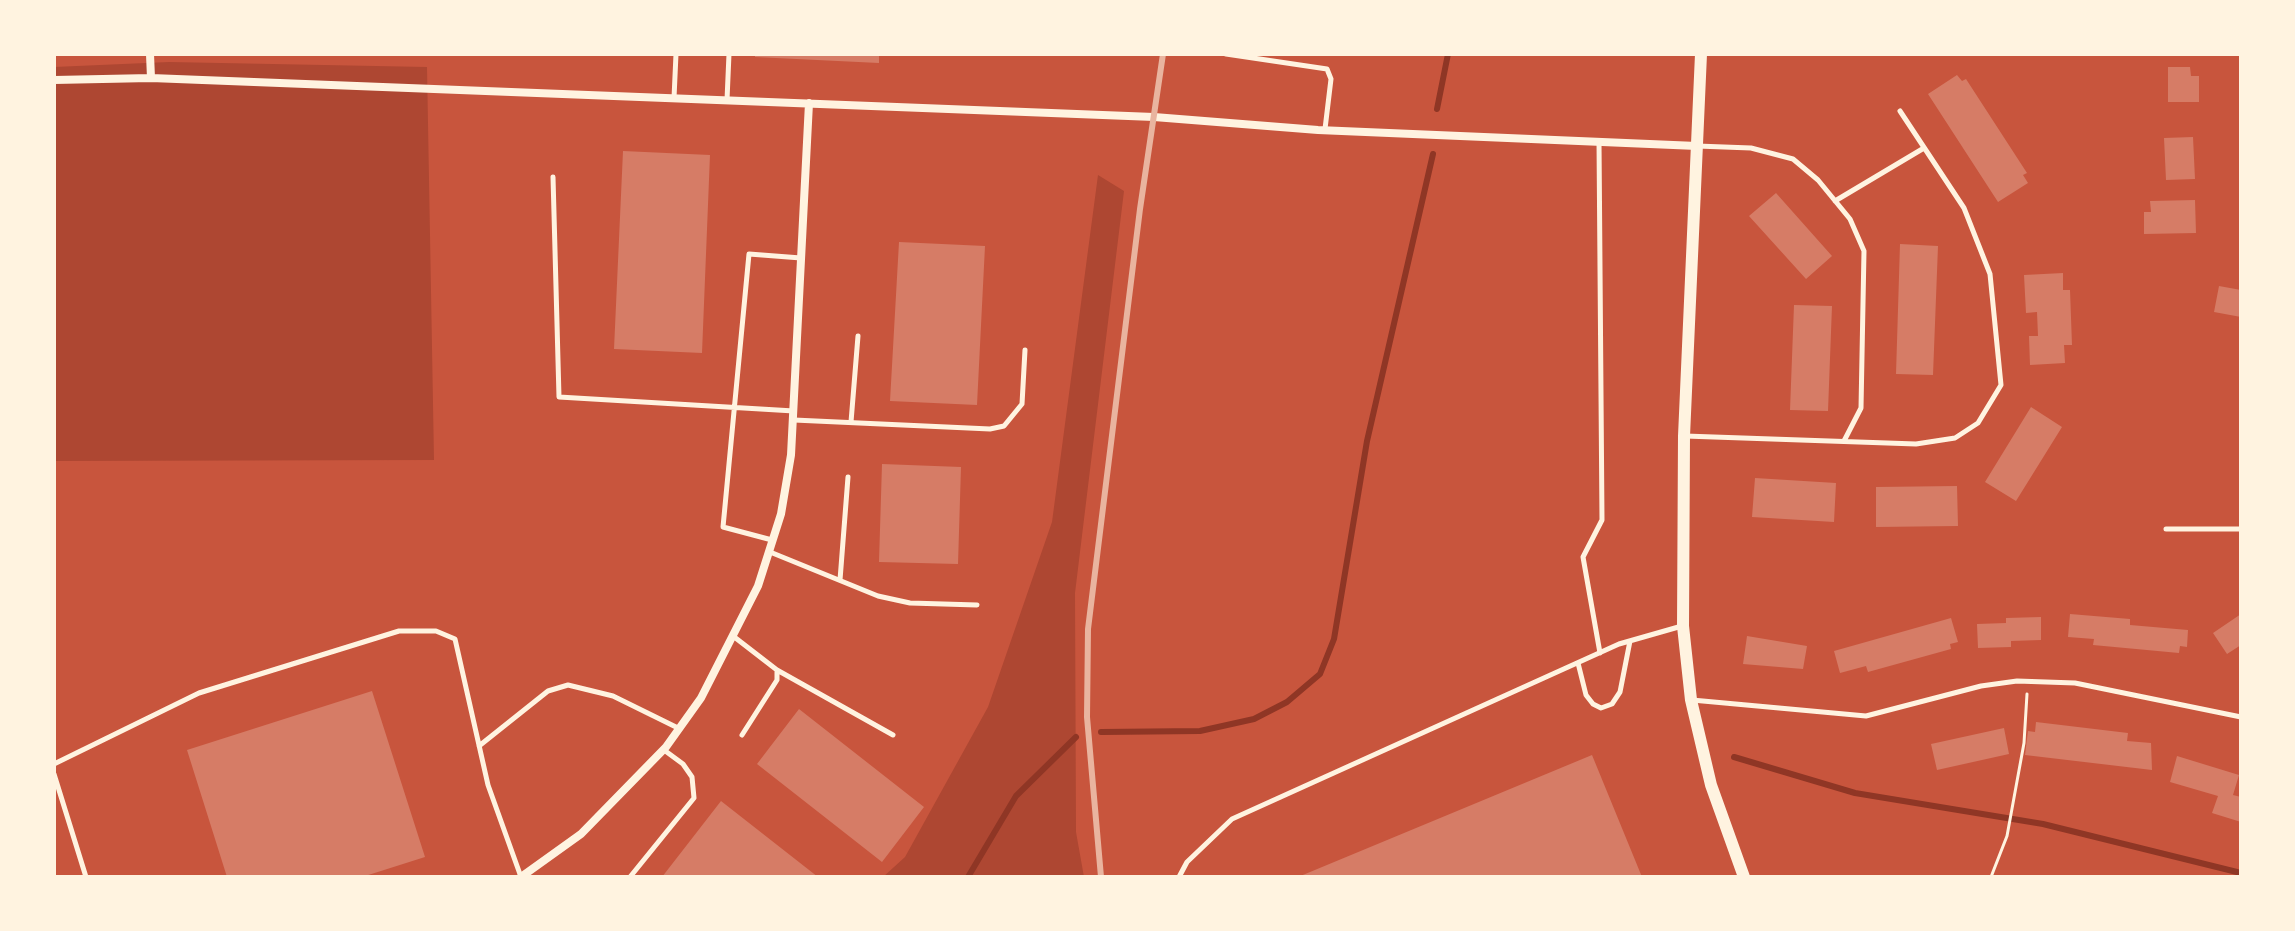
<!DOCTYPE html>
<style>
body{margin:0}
#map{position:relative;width:2295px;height:931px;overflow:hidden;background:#c8553d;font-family:"PT Sans",sans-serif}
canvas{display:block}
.frame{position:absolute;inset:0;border:56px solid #fff3e0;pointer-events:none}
</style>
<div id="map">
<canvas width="2295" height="931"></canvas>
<div class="frame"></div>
</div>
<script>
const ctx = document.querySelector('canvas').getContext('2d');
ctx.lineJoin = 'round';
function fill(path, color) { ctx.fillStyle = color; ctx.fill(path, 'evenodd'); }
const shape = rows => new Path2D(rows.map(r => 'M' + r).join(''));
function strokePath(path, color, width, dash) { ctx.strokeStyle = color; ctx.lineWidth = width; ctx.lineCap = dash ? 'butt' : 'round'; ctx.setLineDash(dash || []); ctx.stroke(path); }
const green = shape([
 [169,62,427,67,434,460,54,461,54,67],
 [1098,175,1124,191,1075,593,1076,832,1084,877,883,877,905,857,988,707,1052,522]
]);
const stream = shape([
 [1437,109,1448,54],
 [1101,732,1200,731,1254,719,1287,702,1320,674,1334,639,1367,441,1433,154],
 [1734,757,1855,793,2043,824,2241,873],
 [968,877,1016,796,1076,737]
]);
const building = shape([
 [755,54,879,54,879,63,755,57],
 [2168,67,2190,67,2191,76,2199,76,2199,102,2168,102],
 [1957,75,1962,81,1966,79,2027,173,2023,175,2028,183,1998,202,1928,94],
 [2193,137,2195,179,2166,180,2164,138],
 [623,151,710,155,702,353,614,349],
 [1776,193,1832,256,1806,279,1749,216],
 [2195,200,2196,233,2144,234,2144,212,2151,212,2150,201],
 [899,242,985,246,977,405,890,401],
 [1900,244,1938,246,1933,375,1896,374],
 [2063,273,2063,290,2070,290,2072,345,2064,345,2065,363,2030,365,2029,336,2038,336,2037,312,2026,313,2024,275],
 [2219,286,2241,290,2241,317,2214,312],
 [1794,305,1832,306,1828,411,1790,410],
 [2031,407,2062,427,2016,501,1985,482],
 [882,464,961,467,958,564,879,562],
 [1755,478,1836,483,1834,522,1752,517],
 [1957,486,1958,526,1876,527,1876,487],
 [2070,614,2130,619,2130,625,2188,630,2187,647,2180,646,2179,653,2093,645,2094,639,2068,637],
 [2241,614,2241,645,2227,654,2213,633],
 [2041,617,2041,640,2011,641,2011,647,1978,648,1977,624,2006,623,2006,618],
 [1951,618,1958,642,1950,644,1951,649,1868,672,1866,666,1840,673,1834,651],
 [1747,636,1807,646,1803,669,1743,664],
 [372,691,425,857,362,877,227,877,187,750],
 [799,709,924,807,882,862,757,764],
 [2036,722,2128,733,2127,741,2151,743,2152,770,2025,755,2028,731,2035,732],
 [2004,728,2009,754,1937,770,1931,744],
 [1592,755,1642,877,1298,877],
 [2177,756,2239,775,2233,795,2241,797,2241,822,2212,813,2218,796,2170,782],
 [721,801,818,877,662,877]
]);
const path = shape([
 [1991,877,2007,836,2024,743,2027,694]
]);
const service = shape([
 [1226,54,1327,69,1331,79,1325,129],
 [674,98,676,54],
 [727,100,729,54],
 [1599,141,1602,520,1583,557,1600,653],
 [1697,146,1751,148,1793,159,1818,180,1850,219,1864,251,1861,408,1844,441],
 [553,177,559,397,794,411],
 [1835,201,1924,148],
 [794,420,990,429,1004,426,1022,404,1025,350],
 [851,422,858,336],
 [1685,436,1916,444,1955,438,1978,423,2001,385,1990,274,1964,208,1900,111],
 [2166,529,2241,529],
 [772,540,723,527,749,254,801,258],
 [770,552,878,596,910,603,977,605],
 [840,580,848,477],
 [733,636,777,670,777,680,742,735],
 [1578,663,1586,695,1593,704,1601,708,1612,704,1620,692,1630,641],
 [777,670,893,735],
 [1692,700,1866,716,1981,686,2017,681,2075,683,2241,717],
 [479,746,548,691,568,685,613,696,678,728],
 [54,764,199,693,399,631,436,631,455,639,488,785,521,877],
 [54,774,86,877],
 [630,877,694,798,692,777,683,764,664,750],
 [1179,877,1187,862,1232,819,1619,644,1682,626]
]);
const minor = shape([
 [150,54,151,78],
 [54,80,151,78,1154,117,1318,130,1697,146],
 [521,877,581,834,666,747,701,698,758,586,781,514,791,455,809,103]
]);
const tertiary = shape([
 [1701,54,1684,436,1683,626,1691,700,1711,785,1744,877]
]);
const rail = shape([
 [1101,877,1087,717,1088,629,1140,209,1163,54]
]);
fill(green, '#ae4732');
strokePath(stream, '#8f3625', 6);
fill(building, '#d67c66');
strokePath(path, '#fff3e0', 3);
strokePath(service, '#fff3e0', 5);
strokePath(minor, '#fff3e0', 8);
strokePath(tertiary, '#fff3e0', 12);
strokePath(rail, '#e9b49f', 6);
</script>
